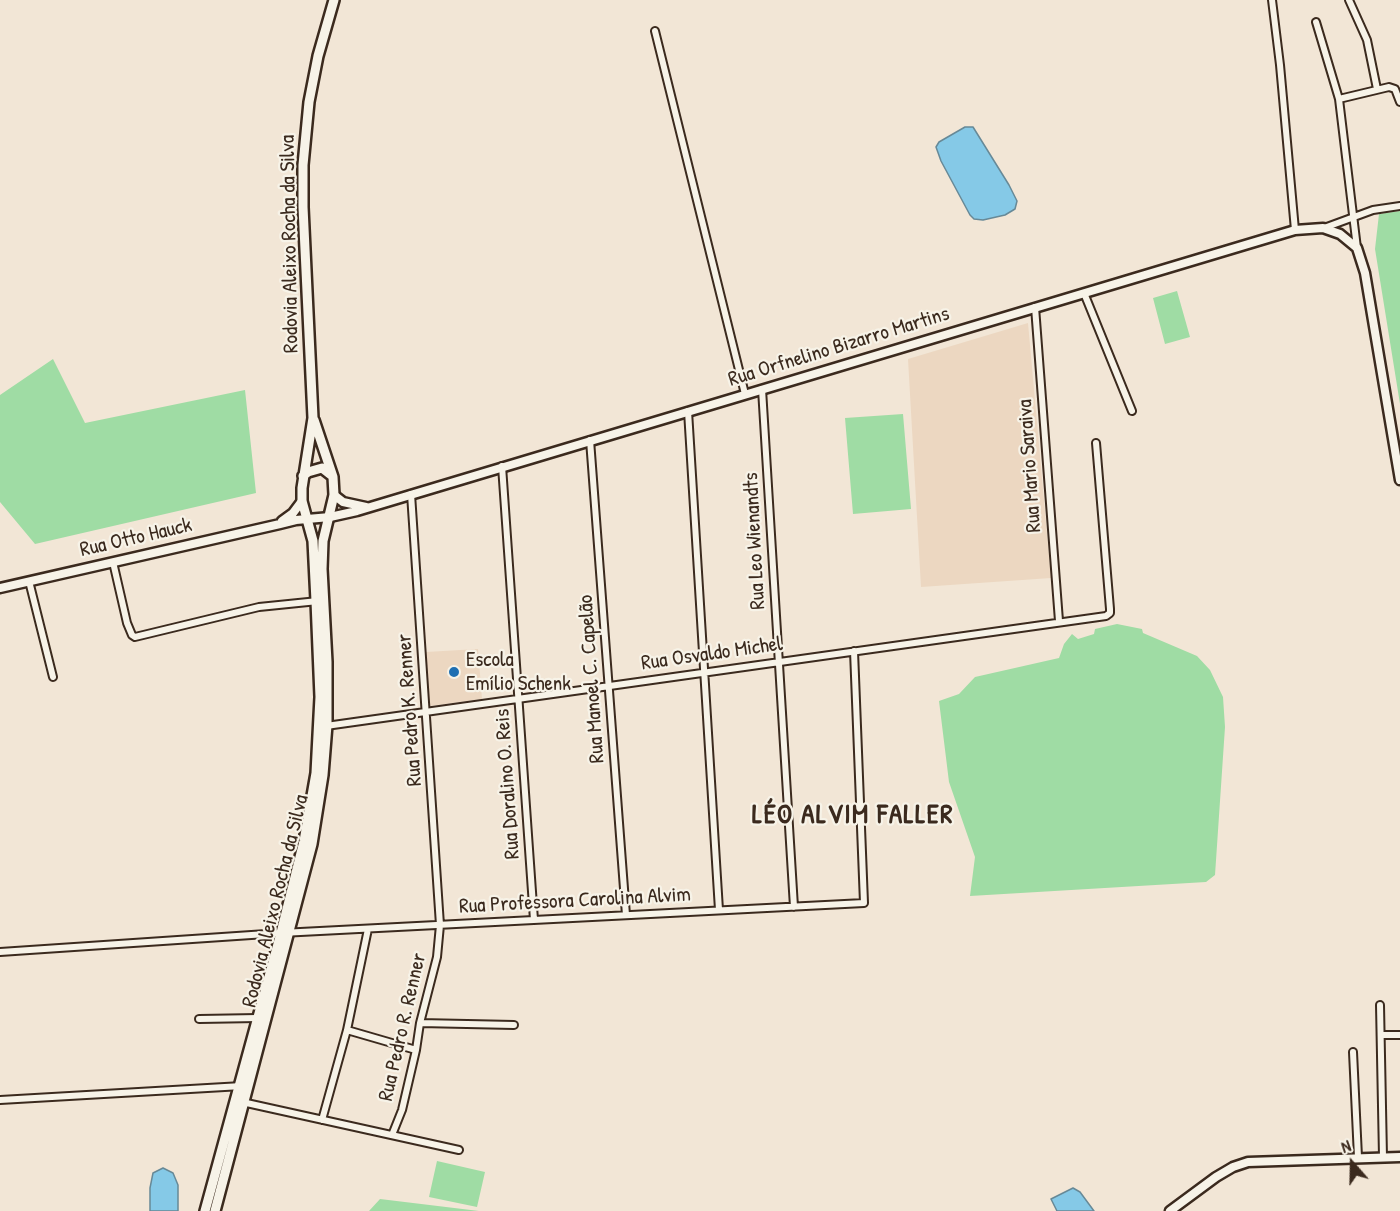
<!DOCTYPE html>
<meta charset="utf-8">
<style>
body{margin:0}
#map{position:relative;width:1400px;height:1211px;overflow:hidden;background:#f2e6d6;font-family:"Patrick Hand",sans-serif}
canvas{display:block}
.north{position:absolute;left:1322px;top:1133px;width:60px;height:60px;-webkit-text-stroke:4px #f7f3e8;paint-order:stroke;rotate:340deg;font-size:16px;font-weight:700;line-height:24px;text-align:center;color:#3b2a1e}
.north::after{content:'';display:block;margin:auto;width:21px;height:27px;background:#3b2a1e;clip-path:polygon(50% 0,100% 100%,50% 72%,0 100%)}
</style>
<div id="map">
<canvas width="1400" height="1211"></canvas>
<div class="north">N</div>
</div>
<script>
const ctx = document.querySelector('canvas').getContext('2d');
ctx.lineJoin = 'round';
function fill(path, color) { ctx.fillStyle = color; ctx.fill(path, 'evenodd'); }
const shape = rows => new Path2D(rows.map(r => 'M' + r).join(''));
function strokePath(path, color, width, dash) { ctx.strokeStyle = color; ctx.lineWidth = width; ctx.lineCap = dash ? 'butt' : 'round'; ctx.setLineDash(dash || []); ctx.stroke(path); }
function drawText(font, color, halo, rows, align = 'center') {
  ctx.font = font + ' "Patrick Hand",sans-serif'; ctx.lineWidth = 4.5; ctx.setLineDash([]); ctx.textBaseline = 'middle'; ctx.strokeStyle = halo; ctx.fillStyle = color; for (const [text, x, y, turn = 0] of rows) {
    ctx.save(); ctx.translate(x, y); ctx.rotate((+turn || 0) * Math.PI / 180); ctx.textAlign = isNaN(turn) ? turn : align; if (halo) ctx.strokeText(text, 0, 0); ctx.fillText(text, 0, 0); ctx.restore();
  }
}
const built = shape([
 [1028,323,1051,578,921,587,908,359],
 [478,649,482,699,430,706,426,652]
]);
const green = shape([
 [1400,211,1400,404,1375,249,1379,214],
 [1177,291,1190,337,1165,344,1153,298],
 [53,359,85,423,245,390,256,493,35,544,0,502,0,395],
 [903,414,911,509,853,514,845,418],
 [1117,624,1142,629,1143,633,1197,656,1210,670,1223,697,1225,727,1215,875,1206,882,970,896,975,857,949,782,939,701,959,694,975,677,1059,658,1064,644,1072,634,1078,639,1094,634,1095,629],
 [437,1161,485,1172,477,1207,429,1197],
 [380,1199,479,1211,369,1211]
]);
const water = shape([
 [965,127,973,127,1009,185,1017,201,1015,209,1005,215,983,220,974,219,970,215,941,161,936,147,939,142,965,127],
 [163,1168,173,1173,178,1185,178,1211,150,1211,150,1188,153,1173,163,1168],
 [1073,1188,1080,1192,1094,1211,1057,1211,1051,1199,1073,1188]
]);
const street = shape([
 [1272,0,1280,65,1295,230],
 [1349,0,1367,40,1377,89],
 [1316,22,1339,99,1357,248],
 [655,31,745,394],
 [1339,99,1389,87,1395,89,1400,102],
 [1324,228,1373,210,1400,206],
 [1084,293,1132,411],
 [1035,307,1059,621],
 [762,389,794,907],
 [688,411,719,910],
 [590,440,626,915],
 [502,466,534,920],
 [113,562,127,623,132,635,135,637,259,607,318,601],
 [29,581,53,677],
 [326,726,1106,616,1110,613,1110,609,1096,443],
 [0,952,281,933,864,903,854,651],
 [1380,1005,1383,1157],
 [199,1019,258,1018],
 [420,1023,514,1025],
 [347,1030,416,1050],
 [1381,1035,1400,1035],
 [1353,1052,1358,1157],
 [0,1100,242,1086],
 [242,1102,459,1150],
 [322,1120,347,1030,368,929],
 [392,1135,402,1110,416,1050,420,1023,437,957,440,925,411,494]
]);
const secondary = shape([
 [334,495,343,502,366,507],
 [282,521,293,513,302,501],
 [0,588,280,524,296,520,330,517,357,511,1295,230,1323,228,1340,234,1357,248,1365,273,1400,480],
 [1170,1211,1216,1177,1233,1167,1248,1162,1400,1157]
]);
const primary = shape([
 [303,476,308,472,322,468,331,475],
 [205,1211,281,933,304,841,316,773,320,697,316,601,313,541,302,501,302,488,313,418,303,207,303,165,309,102,318,56,334,0],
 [215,1211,312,844,323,775,327,725,327,662,322,569,323,541,334,495,333,477,314,420]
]);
const markers = [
 [454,672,6,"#1f6fb2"]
];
const streetNames = [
 ["Rodovia Aleixo Rocha da Silva",290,244,-91],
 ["Rua Orfnelino Bizarro Martins",839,347,-17],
 ["Rua Mario Saraiva",1030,466,-94],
 ["Rua Otto Hauck",136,538,-13],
 ["Rua Leo Wienandts",755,541,-93],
 ["Rua Osvaldo Michel",712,654,-8],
 ["Rua Manoel C. Capelão",592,679,-94],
 ["Rua Pedro K. Renner",410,710,-94],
 ["Rua Doralino O. Reis",508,784,-94],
 ["Rodovia Aleixo Rocha da Silva",276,901,-76],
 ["Rua Professora Carolina Alvim",575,901,-3],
 ["Rua Pedro R. Renner",403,1027,-77]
];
const poiNames = [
 ["Escola",466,660],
 ["Emílio Schenk",466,684]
];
const districtNames = [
 ["LÉO ALVIM FALLER",853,816]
];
fill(built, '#ecd7c1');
fill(green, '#9fdca4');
fill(water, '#85c9e7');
strokePath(water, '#678997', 1.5);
strokePath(street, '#3b2a1e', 10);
strokePath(secondary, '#3b2a1e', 13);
strokePath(primary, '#3b2a1e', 14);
strokePath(street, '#f7f3e8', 6);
strokePath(secondary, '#f7f3e8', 8);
strokePath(primary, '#f7f3e8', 9);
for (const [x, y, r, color] of markers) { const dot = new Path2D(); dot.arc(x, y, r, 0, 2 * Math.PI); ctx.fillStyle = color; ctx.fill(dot); strokePath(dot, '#f7f3e8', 2); }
drawText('21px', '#3b2a1e', '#f7f3e8', streetNames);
drawText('21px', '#3b2a1e', '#f7f3e8', poiNames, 'left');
ctx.letterSpacing = '1.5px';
drawText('bold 27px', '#3b2a1e', '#f7f3e8', districtNames);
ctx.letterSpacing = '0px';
</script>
